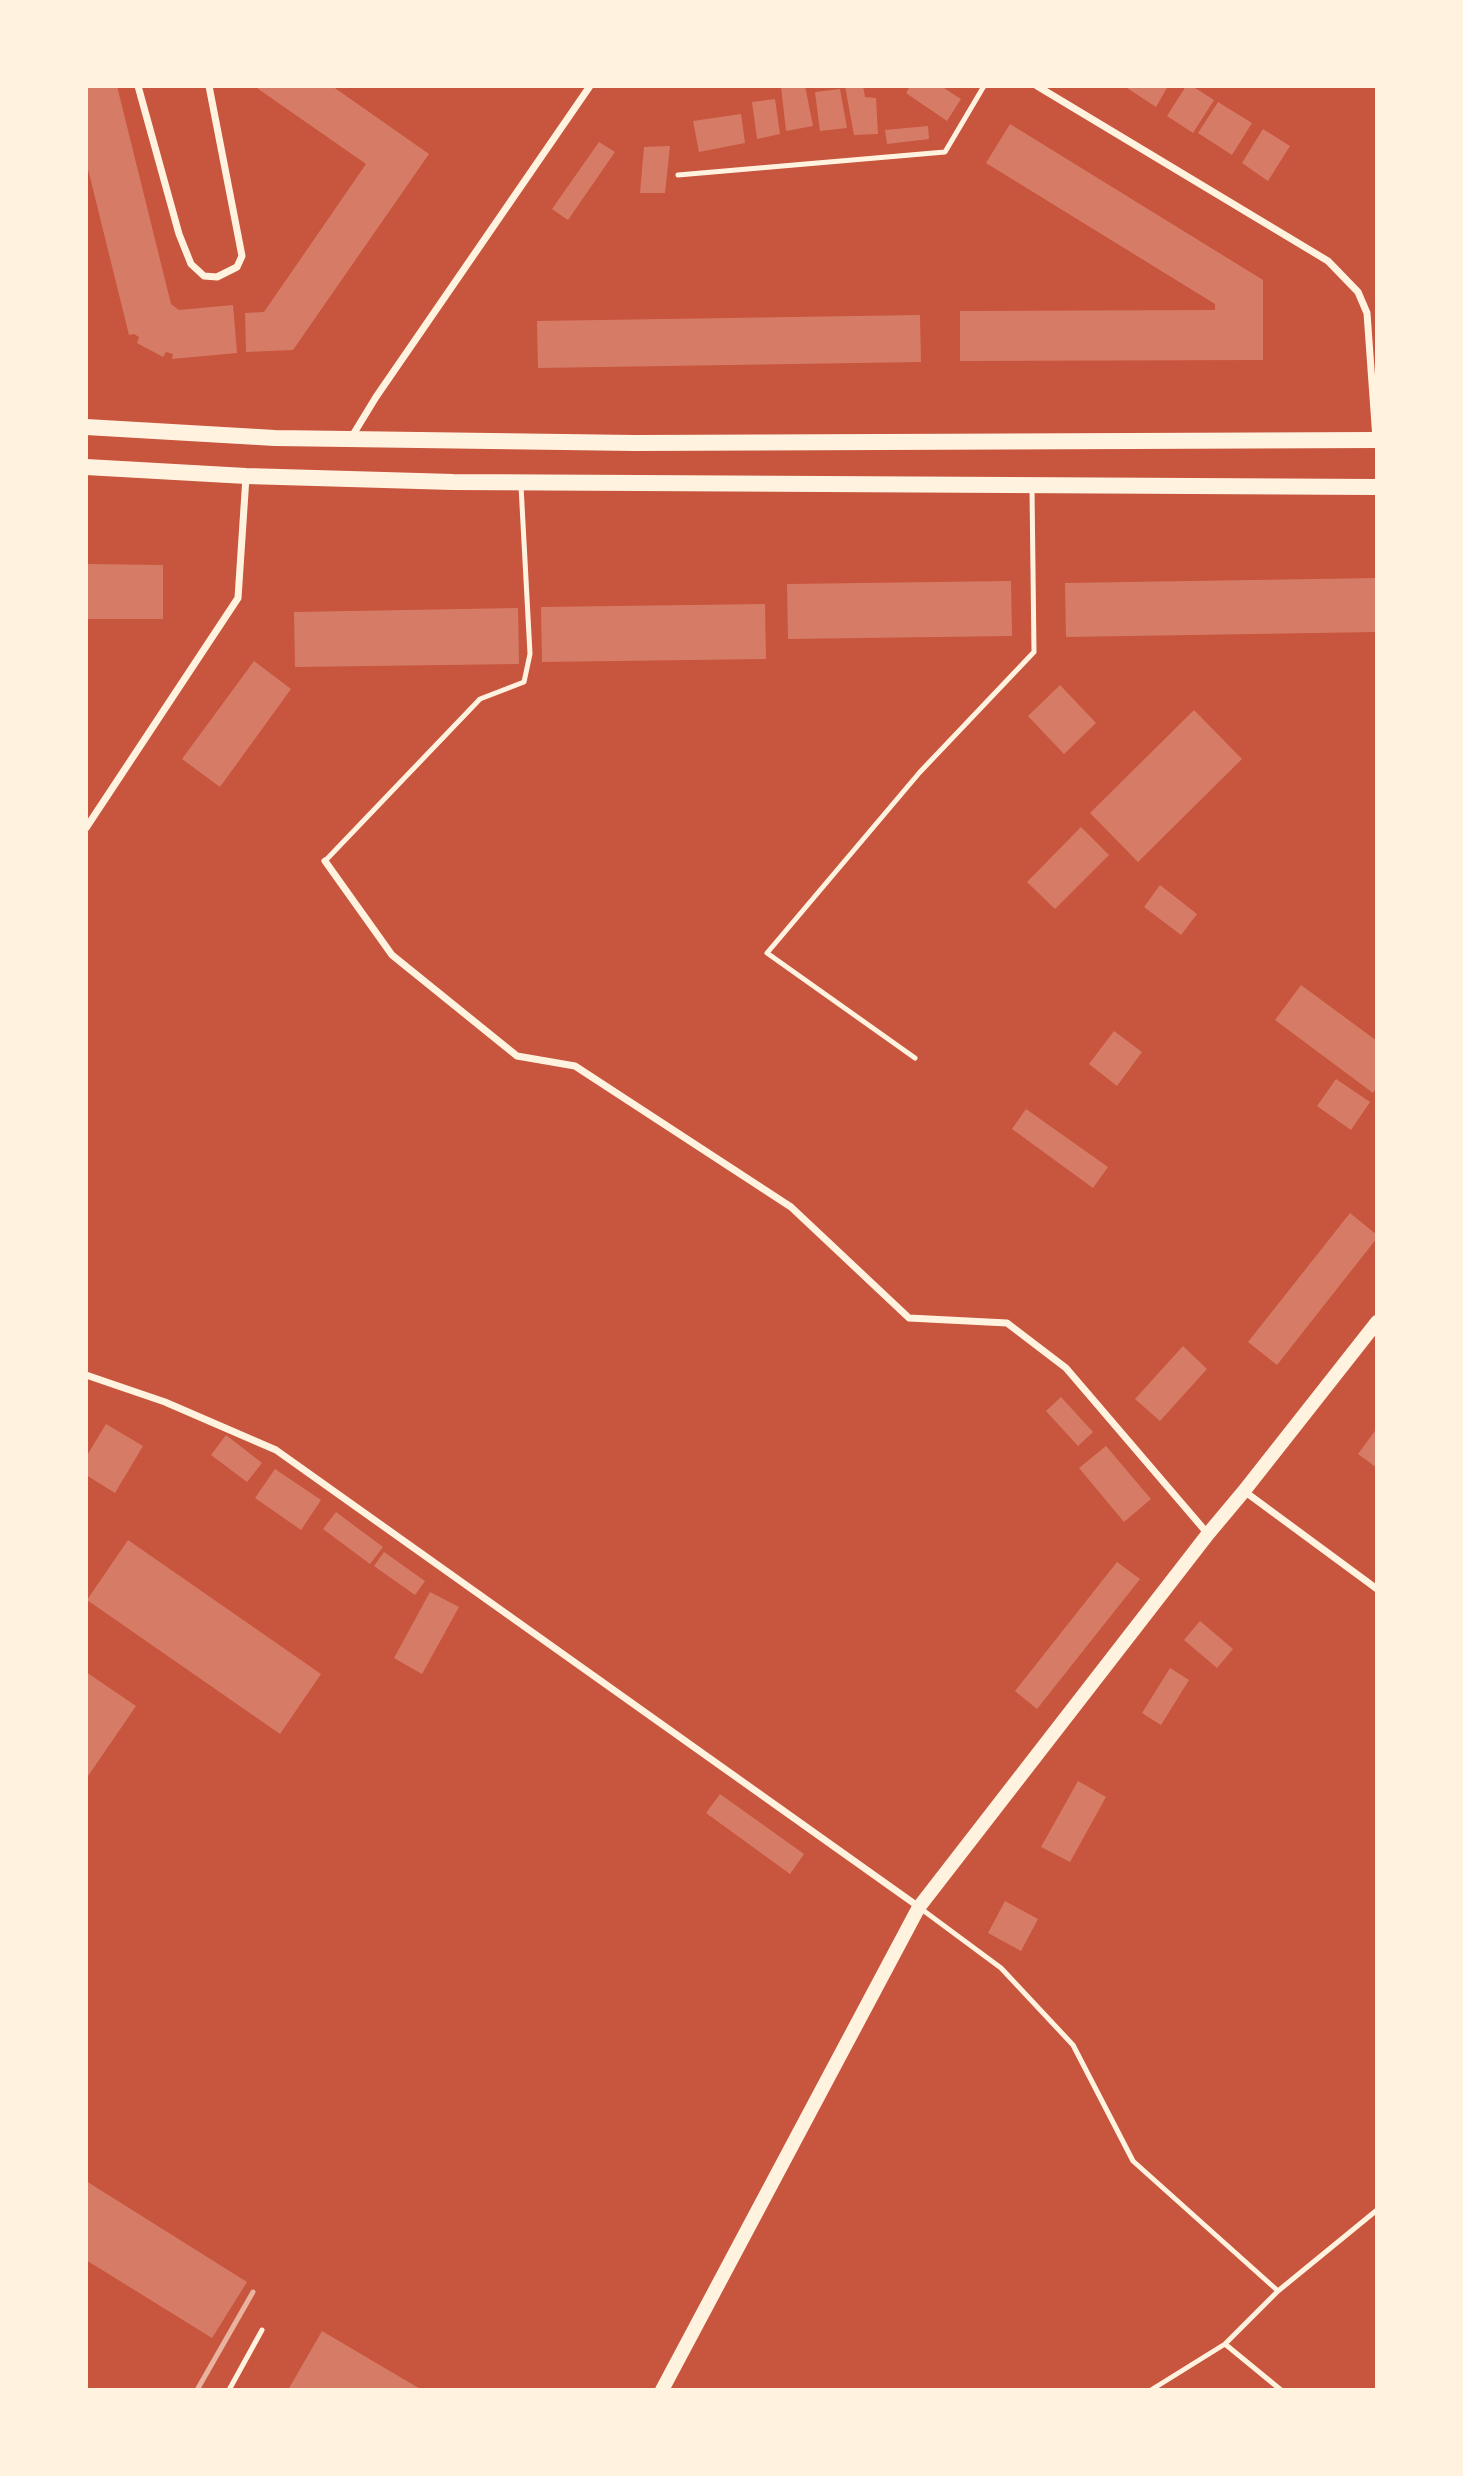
<!DOCTYPE html>
<style>
body{margin:0}
#map{position:relative;width:1463px;height:2476px;overflow:hidden;background:#c8553d;font-family:"Noto Sans",sans-serif}
canvas{display:block}
.frame{position:absolute;inset:0;border:88px solid #fff3e0;pointer-events:none}
</style>
<div id="map">
<canvas width="1463" height="2476"></canvas>
<div class="frame"></div>
</div>
<script>
const ctx = document.querySelector('canvas').getContext('2d');
ctx.lineJoin = 'round';
function fill(path, color) { ctx.fillStyle = color; ctx.fill(path, 'evenodd'); }
const shape = rows => new Path2D(rows.map(r => 'M' + r).join(''));
function strokePath(path, color, width, dash) { ctx.strokeStyle = color; ctx.lineWidth = width; ctx.lineCap = dash ? 'butt' : 'round'; ctx.setLineDash(dash || []); ctx.stroke(path); }
const building = shape([
 [86,86,117,86,171,304,179,310,233,305,237,353,172,359,173,354,166,352,163,357,137,343,139,337,134,334,129,335,86,161],
 [254,86,332,86,429,154,293,350,246,352,245,313,264,312,366,164],
 [781,86,805,86,813,126,786,131],
 [845,86,863,86,865,97,876,98,878,134,854,135],
 [910,86,941,86,961,99,947,121,906,93],
 [1124,86,1168,86,1156,107],
 [1186,86,1192,86,1214,100,1193,133,1167,116],
 [840,89,847,128,820,131,815,92],
 [775,99,780,134,757,139,752,102],
 [1218,102,1252,123,1232,155,1198,133],
 [741,114,745,143,699,152,693,121],
 [1010,124,1263,280,1263,360,960,361,960,311,1215,310,1215,304,986,163],
 [928,126,929,139,887,144,885,130],
 [1263,129,1290,146,1268,181,1242,163],
 [599,142,615,152,568,220,552,209],
 [670,146,665,193,640,193,644,147],
 [920,315,921,362,538,368,537,321],
 [86,564,163,565,163,619,86,619],
 [1377,578,1377,632,1066,637,1065,583],
 [1011,581,1012,636,788,639,787,584],
 [765,604,766,659,542,662,541,607],
 [518,608,519,664,295,667,294,612],
 [254,661,291,689,220,787,182,759],
 [1060,685,1096,723,1064,754,1028,716],
 [1194,710,1242,759,1138,862,1090,813],
 [1081,827,1109,855,1055,909,1027,882],
 [1160,885,1197,914,1181,935,1144,907],
 [1301,985,1377,1041,1377,1087,1373,1093,1275,1020],
 [1114,1031,1142,1052,1117,1086,1089,1064],
 [1336,1079,1370,1102,1351,1130,1317,1106],
 [1026,1109,1108,1167,1093,1188,1012,1129],
 [1350,1213,1377,1235,1377,1238,1277,1365,1248,1342],
 [1183,1346,1207,1369,1160,1421,1135,1399],
 [1061,1397,1093,1432,1078,1446,1046,1411],
 [106,1424,143,1446,115,1493,86,1475,86,1457],
 [1377,1428,1377,1468,1358,1454],
 [226,1435,262,1463,247,1482,211,1455],
 [1106,1446,1151,1499,1124,1522,1079,1468],
 [275,1469,321,1500,301,1530,255,1498],
 [336,1512,383,1547,370,1564,323,1529],
 [128,1540,321,1674,280,1734,87,1600],
 [384,1552,425,1581,415,1595,374,1566],
 [1117,1562,1140,1579,1037,1709,1015,1691],
 [430,1592,459,1607,422,1674,394,1658],
 [1200,1621,1233,1649,1217,1668,1184,1640],
 [1170,1668,1189,1680,1161,1725,1142,1713],
 [86,1672,136,1706,86,1779],
 [1078,1781,1106,1797,1070,1862,1041,1847],
 [720,1794,804,1854,790,1874,706,1813],
 [1005,1901,1038,1919,1021,1951,988,1933],
 [86,2181,247,2282,212,2338,86,2260],
 [322,2331,422,2390,288,2390]
]);
const service = shape([
 [678,175,945,152,984,86],
 [325,861,480,699,524,682,530,654,521,486],
 [915,1058,767,953,920,772,1034,652,1032,489],
 [920,1908,1001,1968,1073,2045,1133,2161,1278,2291,1225,2344,1151,2390],
 [1278,2291,1377,2210],
 [1225,2344,1281,2390],
 [229,2390,262,2330]
]);
const minor = shape([
 [138,86,179,234,191,264,204,276,217,277,237,267,242,256,209,86],
 [1037,86,1328,261,1358,292,1367,313,1376,439],
 [351,438,376,397,590,86],
 [86,828,238,598,246,477],
 [325,861,392,955,517,1056,575,1066,791,1207,909,1318,1007,1323,1066,1368,1208,1534],
 [86,1375,165,1402,276,1450,919,1907],
 [1244,1491,1377,1589]
]);
const secondary = shape([
 [662,2390,919,1907,1208,1534,1244,1491,1377,1322]
]);
const primary = shape([
 [86,427,275,438,635,443,1377,440],
 [86,467,246,476,453,482,1377,487]
]);
const rail = shape([
 [197,2390,253,2292]
]);
fill(building, '#d67c66');
strokePath(service, '#fff3e0', 5);
strokePath(minor, '#fff3e0', 7);
strokePath(secondary, '#fff3e0', 14);
strokePath(primary, '#fff3e0', 16);
strokePath(rail, '#e9b49f', 5);
</script>
